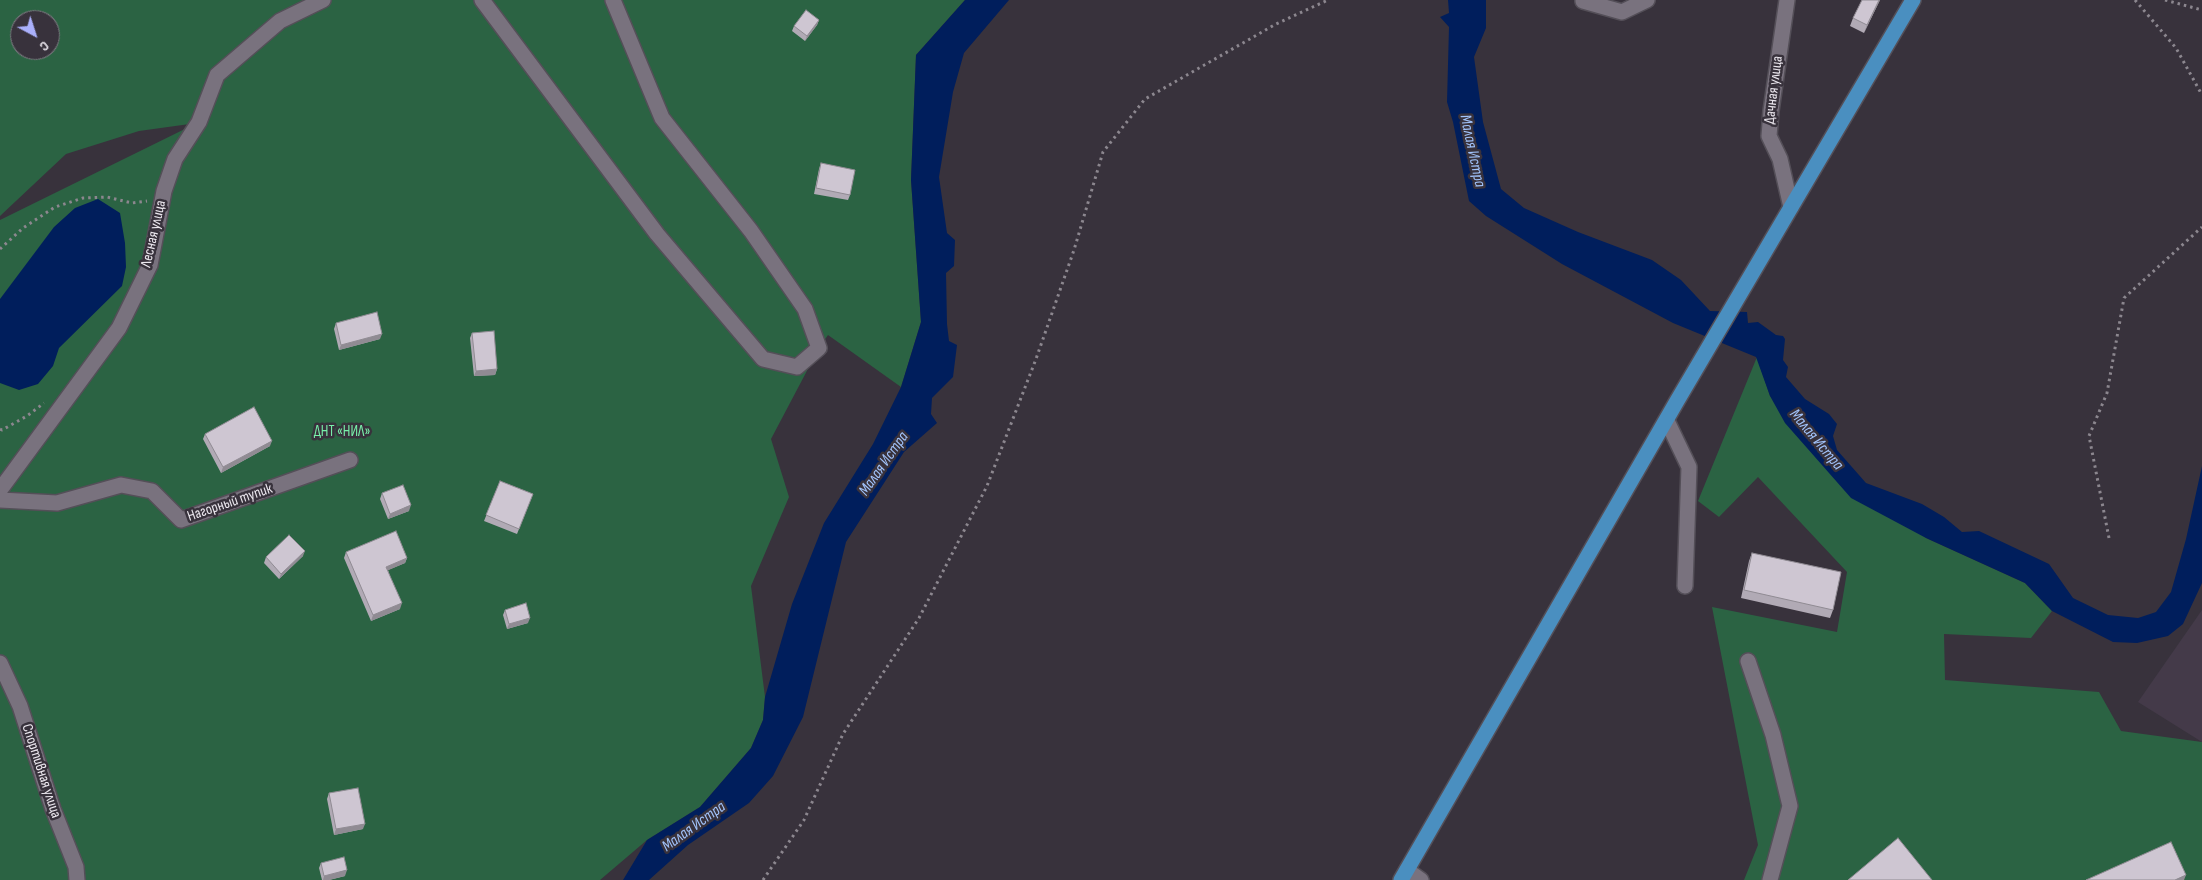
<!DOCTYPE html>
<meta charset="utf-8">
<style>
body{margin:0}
#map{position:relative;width:2202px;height:880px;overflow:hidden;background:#38323c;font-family:"Sofia Sans Condensed",sans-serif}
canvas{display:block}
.north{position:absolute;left:10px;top:10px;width:50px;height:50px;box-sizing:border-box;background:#38323c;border:1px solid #807b84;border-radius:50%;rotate:140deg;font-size:14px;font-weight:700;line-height:20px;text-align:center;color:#ece8ef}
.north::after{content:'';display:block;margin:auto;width:18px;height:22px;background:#aab0fb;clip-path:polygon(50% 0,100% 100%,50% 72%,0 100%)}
</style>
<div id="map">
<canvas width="2202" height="880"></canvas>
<div class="north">С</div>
</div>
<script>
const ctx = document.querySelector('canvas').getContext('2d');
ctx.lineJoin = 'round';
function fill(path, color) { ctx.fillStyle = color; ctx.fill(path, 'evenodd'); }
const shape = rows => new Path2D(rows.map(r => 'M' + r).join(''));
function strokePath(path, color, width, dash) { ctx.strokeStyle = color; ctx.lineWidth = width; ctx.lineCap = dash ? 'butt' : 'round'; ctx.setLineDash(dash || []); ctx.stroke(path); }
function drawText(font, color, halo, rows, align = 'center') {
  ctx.font = font + ' "Sofia Sans Condensed",sans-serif'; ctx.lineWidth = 5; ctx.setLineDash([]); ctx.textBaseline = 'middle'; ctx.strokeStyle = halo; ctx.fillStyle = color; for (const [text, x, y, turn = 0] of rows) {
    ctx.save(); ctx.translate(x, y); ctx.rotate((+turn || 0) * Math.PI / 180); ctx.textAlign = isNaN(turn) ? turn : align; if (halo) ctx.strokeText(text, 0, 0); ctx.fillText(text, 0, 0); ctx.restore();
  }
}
const built = shape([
 [2202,610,2202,742,2138,702]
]);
const green = shape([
 [0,0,965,0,916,55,911,180,921,322,901,387,828,335,819,348,771,439,789,497,751,586,765,697,763,720,751,748,700,807,647,840,600,880,0,880,0,220,197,123,139,131,66,154,0,216],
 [20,20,50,20,50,50,20,50],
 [1757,357,1770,396,1926,538,2025,583,2052,611,2031,638,1944,634,1945,680,2099,692,2121,731,2202,742,2202,880,1744,880,1758,845,1712,607,1837,632,1847,572,1758,477,1719,517,1698,501]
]);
const water = shape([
 [965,0,1009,0,964,53,953,92,939,177,947,233,955,240,954,266,946,273,947,324,949,341,957,345,953,377,932,398,931,414,937,423,904,452,846,542,803,717,773,776,749,803,688,845,649,880,623,880,647,840,700,807,751,748,763,720,765,697,792,604,824,523,873,444,901,387,921,322,911,180,916,55],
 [1448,0,1486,0,1486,28,1474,57,1483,122,1501,189,1524,208,1578,232,1652,260,1681,280,1710,311,1747,312,1748,323,1758,322,1776,335,1783,336,1785,339,1783,360,1788,367,1786,377,1805,399,1829,414,1837,424,1833,436,1837,450,1866,483,1922,504,1944,517,1962,532,1979,531,2049,564,2073,598,2108,615,2138,618,2156,612,2171,592,2186,539,2202,466,2202,583,2183,624,2168,636,2137,643,2113,642,2052,611,2025,583,1926,538,1851,498,1785,423,1770,396,1756,357,1673,323,1562,264,1486,216,1469,201,1453,122,1447,102,1449,27,1440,17,1449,13],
 [98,199,120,213,125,243,126,267,122,286,59,348,53,366,38,384,19,390,0,383,0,299,54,227,75,208]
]);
const path = shape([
 [2135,0,2176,48,2202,95],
 [2165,0,2202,10],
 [0,249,23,228,55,207,83,198,107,197,132,203,147,201],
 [0,429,2,430,27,416,44,403],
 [2109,538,2089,436,2107,393,2124,298,2202,227],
 [763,880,804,820,843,734,919,618,987,486,1036,359,1074,250,1103,152,1145,99,1276,24,1328,0]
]);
const minor = shape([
 [482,0,657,234,763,359,797,367,819,348,805,309,751,231,662,118,613,0],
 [1787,0,1771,111,1769,136,1780,159,1791,207],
 [1583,1,1622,12,1647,0],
 [1667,421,1689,467,1685,586],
 [0,490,119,328,150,265,164,191,175,159,199,122,217,75,280,21,323,0],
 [0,500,57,503,121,485,152,491,181,520,350,460],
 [1748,661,1773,735,1790,806,1770,880],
 [0,663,20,706,53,809,76,867,77,880],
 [1407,870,1421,880]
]);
const major = shape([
 [1401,880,1677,401,1913,0]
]);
const wall = shape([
 [1880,0,1864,33,1850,26,1853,18],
 [819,20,817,25,805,41,792,31,794,26],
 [821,163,850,195,848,200,814,194,819,169],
 [336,323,380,339,339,350,334,329],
 [472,333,497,369,495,375,474,376,470,338],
 [205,434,270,446,221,473,203,439],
 [500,481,533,494,517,534,484,521],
 [382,493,409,511,388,519,380,499],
 [346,552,407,558,405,563,388,570,400,609,371,621,344,558],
 [1752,553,1833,610,1830,618,1741,598,1749,561],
 [303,556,279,579,264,563,266,557],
 [505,610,528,623,507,629,503,615],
 [329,793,363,829,334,835,327,799],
 [321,863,345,876,329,880,322,880,319,868]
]);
const shadedWall = shape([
 [1879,0,1880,0,1864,33,1867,25],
 [819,20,817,25,805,41,807,36],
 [382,334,380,339,339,350,341,345],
 [497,369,495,375,474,376,476,371],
 [272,441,270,446,221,473,223,467],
 [411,505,409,511,388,519,390,514],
 [305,551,303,556,279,579,281,574],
 [407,558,405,563,384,572,386,567],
 [402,603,400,609,371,621,373,615],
 [530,618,528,623,507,629,509,624],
 [365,824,363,829,334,835,336,829],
 [347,870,345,876,329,880,323,880,324,876],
 [2186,875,2184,880,2175,880]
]);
const building = shape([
 [1862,0,1879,0,1867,25,1853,18,1862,0],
 [806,10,819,20,807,36,794,26,806,10],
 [821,163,855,170,850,195,816,188,821,163],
 [377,312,382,334,341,345,336,323,377,312],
 [494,331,497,369,476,371,472,333,494,331],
 [254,407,272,441,223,467,205,434,254,407],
 [500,481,533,494,519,529,486,515,500,481],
 [403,485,411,505,390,514,382,493,403,485],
 [396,531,407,558,386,567,402,603,373,615,346,552,396,531],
 [289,535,305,551,281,574,266,557,289,535],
 [1752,553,1841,572,1833,610,1744,590,1752,553],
 [526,603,530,618,509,624,505,610,526,603],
 [358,788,365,824,336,829,329,793,358,788],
 [1898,838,1932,880,1848,880,1898,838],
 [2171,842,2186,875,2175,880,2086,880,2171,842],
 [344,857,347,870,324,876,321,863,344,857]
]);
const streetNames = [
 ["Дачная улица",1774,90,-83],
 ["Лесная улица",154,234,-77],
 ["Нагорный тупик",230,503,-19],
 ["Спортивная улица",41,771,72]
];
const parkNames = [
 ["ДНТ «НИЛ»",342,432]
];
const waterNames = [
 ["Малая Истра",1472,151,78],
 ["Малая Истра",1816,440,50],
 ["Малая Истра",884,464,-55],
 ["Малая Истра",694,827,-36]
];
fill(built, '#443a49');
fill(green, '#2b6343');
fill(water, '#001e5c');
strokePath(minor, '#544f58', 18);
strokePath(major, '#544f58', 18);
strokePath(path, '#8c878f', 3, [2.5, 4]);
strokePath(minor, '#79727e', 15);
strokePath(major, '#4a8fc0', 15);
fill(wall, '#b1aab5');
fill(shadedWall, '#908b93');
fill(building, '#cec6d2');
strokePath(building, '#908b93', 1);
drawText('15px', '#ece8ef', '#38323c', streetNames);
drawText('15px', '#78efa9', '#38323c', parkNames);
drawText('italic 16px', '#a2c4fc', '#38323c', waterNames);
</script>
